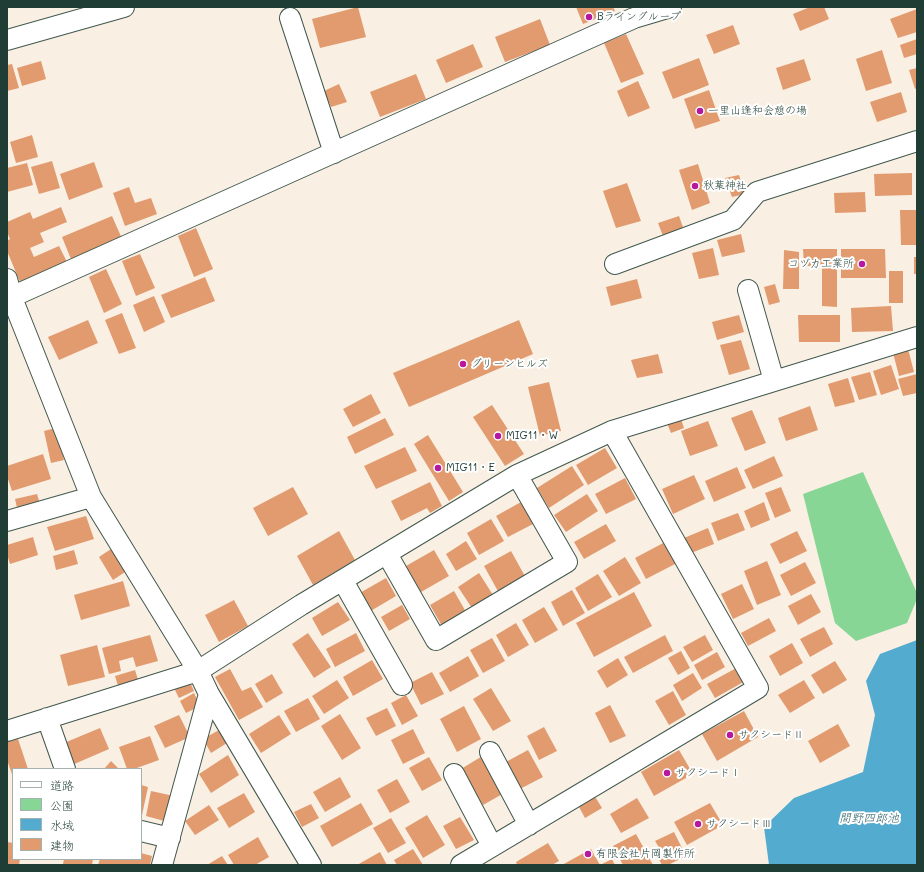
<!DOCTYPE html>
<meta charset="utf-8">
<style>
body{margin:0}
#map{position:relative;width:924px;height:872px;overflow:hidden;background:#faefe3;font-family:Mali,"Klee One",sans-serif}
canvas{display:block}
.frame{position:absolute;inset:0;border:8px solid #1f3d34;pointer-events:none}
.legend{position:absolute;left:12px;top:768px;width:130px;height:92px;box-sizing:border-box;background:#fff;border:1px solid #a5b1ae;margin:0;padding:5px 7px;list-style:none;font-size:12px;color:#1f3d34}
.legend li{display:flex;align-items:center;gap:8px;height:20px}
.legend b{width:20px;border:1px solid #a5b1ae}
</style>
<div id="map">
<canvas width="924" height="872"></canvas>
<div class="frame"></div>
<ul class="legend">
<li><b style="height:5px;background:#fff"></b>道路</li>
<li><b style="height:11px;background:#87d695"></b>公園</li>
<li><b style="height:11px;background:#53abd0"></b>水域</li>
<li><b style="height:11px;background:#e19b6f"></b>建物</li>
</ul>
</div>
<script>
const ctx = document.querySelector('canvas').getContext('2d');
ctx.lineJoin = 'round';
function fill(path, color) { ctx.fillStyle = color; ctx.fill(path, 'evenodd'); }
const shape = rows => new Path2D(rows.map(r => 'M' + r).join(''));
function strokePath(path, color, width, dash) { ctx.strokeStyle = color; ctx.lineWidth = width; ctx.lineCap = dash ? 'butt' : 'round'; ctx.setLineDash(dash || []); ctx.stroke(path); }
function drawText(font, color, halo, rows, align = 'center') {
  ctx.font = font + ' Mali,"Klee One",sans-serif'; ctx.lineWidth = 4; ctx.setLineDash([]); ctx.textBaseline = 'middle'; ctx.strokeStyle = halo; ctx.fillStyle = color; for (const [text, x, y, turn = 0] of rows) {
    ctx.save(); ctx.translate(x, y); ctx.rotate((+turn || 0) * Math.PI / 180); ctx.textAlign = isNaN(turn) ? turn : align; if (halo) ctx.strokeText(text, 0, 0); ctx.fillText(text, 0, 0); ctx.restore();
  }
}
const green = shape([
 [863,472,917,593,917,599,907,623,856,641,835,623,803,494]
]);
const water = shape([
 [917,640,917,865,769,865,764,827,794,798,863,772,875,715,866,681,880,654]
]);
const building = shape([
 [358,7,366,37,320,48,312,19],
 [576,7,613,7,615,11,583,24],
 [810,7,824,7,829,19,800,31,793,14],
 [917,9,917,32,898,38,890,19],
 [540,19,550,45,505,62,495,37],
 [733,25,740,44,714,54,706,35],
 [626,34,644,74,621,83,604,43],
 [917,39,917,54,904,58,900,45],
 [473,44,483,67,446,83,436,60],
 [882,50,892,83,866,91,856,59],
 [699,58,709,85,673,99,662,72],
 [804,59,811,80,783,90,776,68],
 [41,61,46,79,22,86,17,68],
 [12,64,19,88,7,91,7,65],
 [917,68,917,88,915,89,909,70],
 [416,74,426,99,380,117,370,92],
 [638,81,650,108,628,117,617,91],
 [339,84,347,102,331,107,324,91],
 [709,90,720,121,695,129,684,99],
 [901,92,907,112,877,122,870,102],
 [32,135,38,157,16,163,10,142],
 [52,161,60,188,39,194,31,167],
 [94,162,103,187,69,200,60,174],
 [27,163,33,185,7,192,7,168],
 [698,164,710,203,692,210,679,170],
 [912,173,912,195,875,196,874,174],
 [739,175,745,194,732,197,725,178],
 [627,183,641,221,616,228,603,191],
 [129,187,135,203,151,198,157,214,125,226,113,193],
 [865,192,866,212,835,213,834,193],
 [61,207,67,222,40,233,44,242,30,248,34,257,59,246,67,262,20,282,7,251,7,241,10,239,7,232,7,222,30,212,33,219],
 [900,210,917,210,917,245,901,245],
 [112,216,123,241,73,264,62,237],
 [679,216,684,230,663,236,658,223],
 [196,228,213,269,194,277,178,236],
 [741,234,745,252,722,257,717,240],
 [713,248,719,275,699,279,692,253],
 [803,249,837,249,837,307,822,306,822,266,804,266],
 [841,249,885,249,886,278,841,278],
 [784,250,799,252,799,289,783,289],
 [140,254,155,288,136,296,122,261],
 [914,257,917,257,917,274,914,274],
 [106,269,122,304,104,313,89,277],
 [889,271,903,271,903,303,889,303],
 [205,277,215,301,171,318,161,295],
 [637,279,642,298,611,306,606,287],
 [775,284,780,302,769,305,764,287],
 [154,296,165,322,144,332,133,305],
 [891,306,893,331,852,332,851,308],
 [122,313,136,348,119,354,105,320],
 [739,315,744,332,717,340,712,322],
 [798,315,840,315,840,342,799,342],
 [88,320,98,343,59,360,48,337],
 [519,320,533,354,409,407,393,373],
 [741,340,750,369,729,375,720,345],
 [907,345,914,372,899,376,892,349],
 [658,354,663,373,637,378,631,360],
 [891,365,899,389,881,395,873,371],
 [870,372,877,395,859,400,851,377],
 [917,374,917,393,903,396,898,379],
 [848,378,855,402,835,407,828,384],
 [549,382,561,431,540,436,528,387],
 [371,394,381,413,353,427,343,409],
 [492,405,524,454,505,466,473,417],
 [810,406,818,430,786,441,778,418],
 [752,410,766,443,745,451,731,418],
 [679,413,684,428,671,433,665,418],
 [385,418,394,435,355,454,347,437],
 [708,421,718,446,690,456,681,431],
 [56,428,64,460,51,463,44,431],
 [428,435,463,492,449,501,414,444],
 [405,447,417,471,376,489,364,466],
 [605,448,617,468,588,485,576,465],
 [43,454,51,479,12,491,7,476,7,466],
 [774,456,783,476,753,489,744,470],
 [572,466,584,485,549,508,537,488],
 [737,467,746,488,714,502,705,481],
 [694,475,705,499,673,514,662,489],
 [625,478,636,499,606,514,595,494],
 [430,482,442,506,430,513,427,508,401,521,391,501],
 [293,487,308,514,268,536,253,508],
 [781,487,791,511,775,518,765,493],
 [37,494,41,507,18,512,15,499],
 [587,494,598,511,566,532,554,515],
 [521,502,533,524,508,537,496,516],
 [764,502,770,520,751,528,744,511],
 [738,513,745,530,718,541,711,523],
 [86,516,94,539,55,551,47,527],
 [491,519,504,541,479,555,467,533],
 [606,524,616,541,584,559,574,542],
 [708,528,714,544,691,553,684,538],
 [339,531,355,560,313,585,297,556],
 [797,531,807,551,780,564,770,544],
 [33,537,38,555,10,564,7,554,7,545],
 [466,541,477,559,456,571,446,554],
 [667,541,677,563,646,579,635,558],
 [111,549,125,572,113,580,99,557],
 [74,550,78,564,56,570,53,556],
 [434,550,449,576,421,592,406,566],
 [511,551,526,578,499,593,484,566],
 [625,557,641,583,619,596,603,571],
 [767,561,781,595,757,605,744,571],
 [805,562,816,583,791,596,780,575],
 [479,573,493,595,472,608,458,587],
 [598,574,612,597,588,611,575,588],
 [386,578,396,596,369,612,358,594],
 [123,581,130,606,81,620,74,595],
 [742,584,754,609,733,619,721,594],
 [572,590,585,613,563,626,551,602],
 [454,591,466,612,442,626,430,605],
 [634,592,652,626,594,657,576,623],
 [811,594,821,612,798,625,788,606],
 [234,600,248,626,219,642,205,615],
 [338,602,350,620,322,636,312,618],
 [402,605,410,619,389,631,381,617],
 [544,607,558,630,535,643,522,620],
 [769,618,776,631,748,646,741,633],
 [516,623,529,645,508,657,496,635],
 [824,627,833,644,810,657,800,639],
 [308,633,331,667,314,678,292,644],
 [356,633,365,651,335,667,326,649],
 [150,635,158,661,136,667,133,657,119,661,121,671,109,674,102,648],
 [665,635,673,651,633,673,624,657],
 [705,635,713,650,692,662,683,647],
 [492,638,505,661,483,673,470,650],
 [792,643,803,663,780,676,769,656],
 [97,645,105,677,68,686,60,655],
 [681,651,690,668,678,675,668,658],
 [717,652,725,667,702,680,694,665],
 [468,656,479,676,450,692,439,673],
 [618,658,628,675,607,688,597,671],
 [372,660,383,679,353,696,343,677],
 [835,661,847,680,823,694,811,675],
 [740,666,747,680,715,698,707,684],
 [230,669,242,691,251,687,263,707,239,720,215,677],
 [135,670,139,683,119,689,115,676],
 [432,672,444,694,421,705,410,683],
 [693,673,702,688,682,701,673,685],
 [272,674,283,693,266,703,255,684],
 [189,680,194,691,179,698,174,688],
 [337,680,349,698,324,714,312,696],
 [804,680,815,698,790,713,778,695],
 [491,688,511,721,493,731,473,699],
 [673,691,686,715,669,725,655,701],
 [194,693,200,706,186,713,180,701],
 [406,695,418,716,402,725,391,703],
 [308,698,320,719,296,732,284,711],
 [610,705,626,736,610,743,595,713],
 [464,706,481,739,457,752,440,719],
 [387,708,396,726,376,736,366,718],
 [744,711,758,737,717,761,702,734],
 [340,714,361,748,342,760,321,726],
 [179,715,190,737,165,748,154,726],
 [279,715,291,734,261,753,249,734],
 [838,724,850,746,820,763,808,741],
 [544,727,557,751,539,760,527,736],
 [100,728,109,749,72,765,64,743],
 [413,729,425,753,403,764,391,740],
 [219,730,227,743,211,753,203,739],
 [150,736,159,760,134,769,127,769,119,747],
 [18,739,28,769,13,769,13,777,7,760,7,742],
 [528,750,543,777,518,790,504,763],
 [679,750,693,774,654,796,641,772],
 [228,755,239,775,211,793,199,774],
 [484,755,506,792,483,805,461,769],
 [429,757,442,780,422,791,409,768],
 [111,761,119,769,104,769],
 [340,777,351,797,325,812,313,792],
 [397,779,410,802,390,813,377,790],
 [141,785,148,787,142,815,141,815],
 [151,791,174,796,168,822,146,816],
 [244,793,255,812,229,828,217,808],
 [594,795,602,808,585,818,578,805],
 [637,798,649,818,621,833,610,814],
 [361,803,373,824,332,847,320,826],
 [710,803,723,825,687,845,674,822],
 [311,804,319,818,302,827,294,812],
 [209,805,219,820,195,835,185,821],
 [427,815,445,845,423,858,405,828],
 [460,817,474,840,456,849,443,826],
 [391,818,406,843,388,853,373,828],
 [674,832,686,856,668,865,662,865,655,852,660,849,655,841],
 [636,834,653,865,623,865,613,846],
 [258,837,269,857,255,865,234,865,228,855],
 [7,842,13,843,13,859,20,859,19,865,7,865],
 [548,843,559,861,552,865,517,865,516,862],
 [413,849,423,865,397,865,394,860],
 [591,849,600,865,612,859,615,865,562,865],
 [380,852,387,865,357,865],
 [141,853,152,856,150,865,98,865,100,859,141,859],
 [222,856,228,865,207,865],
 [64,859,93,859,92,865,67,865,63,864]
]);
const street = shape([
 [290,18,334,153],
 [7,40,124,7],
 [615,264,733,220,757,192,917,141],
 [7,279,12,298,91,497,198,671,209,694,311,865],
 [748,290,774,381],
 [7,299,634,18,671,7],
 [7,521,91,497],
 [387,554,436,640,567,562,517,475],
 [343,581,402,685],
 [47,718,65,769],
 [7,731,198,671,301,605,517,475,612,431,917,337],
 [490,752,529,825],
 [454,774,492,846],
 [141,831,170,838],
 [162,865,209,694],
 [461,865,758,688,612,431]
]);
const markers = [
 [589,17,4,"#b5179e"],
 [700,111,4,"#b5179e"],
 [695,186,4,"#b5179e"],
 [862,264,4,"#b5179e"],
 [463,364,4,"#b5179e"],
 [498,436,4,"#b5179e"],
 [438,468,4,"#b5179e"],
 [730,735,4,"#b5179e"],
 [667,773,4,"#b5179e"],
 [698,824,4,"#b5179e"],
 [588,854,4,"#b5179e"]
];
const poiNames = [
 ["Bライングループ",597,17],
 ["一里山逢和会憩の場",708,111],
 ["秋葉神社",703,186],
 ["コヅカ工業所",854,264,"right"],
 ["グリーンヒルズ",471,364],
 ["MIG11・W",506,436],
 ["MIG11・E",446,468],
 ["サクシードⅡ",738,735],
 ["サクシードⅠ",675,773],
 ["サクシードⅢ",706,824],
 ["有限会社片岡製作所",596,854]
];
const waterNames = [
 ["間野四郎池",869,818]
];
fill(green, '#87d695');
fill(water, '#53abd0');
fill(building, '#e19b6f');
strokePath(street, '#40584e', 22);
strokePath(street, '#fff', 20);
for (const [x, y, r, color] of markers) { const dot = new Path2D(); dot.arc(x, y, r, 0, 2 * Math.PI); ctx.fillStyle = color; ctx.fill(dot); strokePath(dot, '#fff', 1.5); }
drawText('11px', '#1f3d34', '#fff', poiNames, 'left');
drawText('italic 12px', '#31646b', '#fff', waterNames);
</script>
